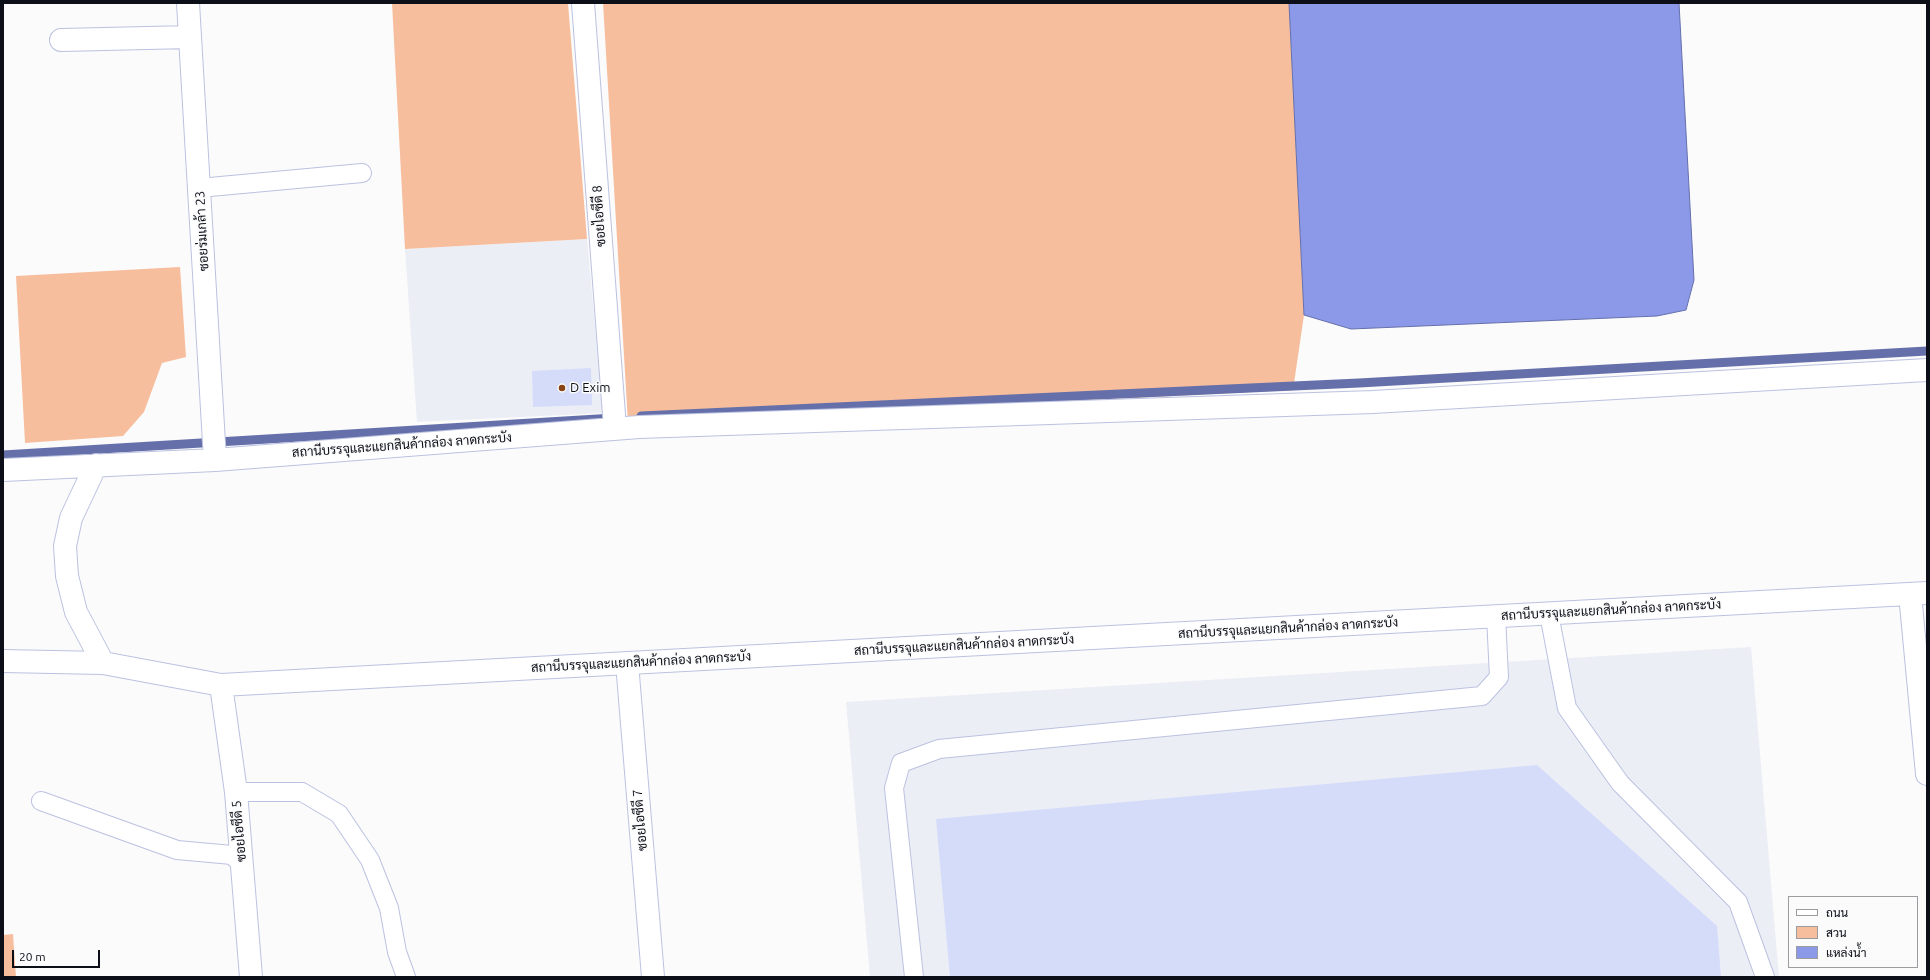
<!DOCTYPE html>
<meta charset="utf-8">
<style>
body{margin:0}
#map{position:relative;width:1930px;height:980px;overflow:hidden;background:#fbfbfb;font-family:Ubuntu,Sarabun,sans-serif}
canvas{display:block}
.frame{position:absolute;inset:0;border:4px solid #0c0e18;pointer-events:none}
.legend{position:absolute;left:1788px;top:896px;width:130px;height:72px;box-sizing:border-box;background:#fbfbfb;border:1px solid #9b9ca0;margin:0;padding:5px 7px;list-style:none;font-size:12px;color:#0c0e18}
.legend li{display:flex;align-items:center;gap:8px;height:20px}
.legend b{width:20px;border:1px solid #9b9ca0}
.scale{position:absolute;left:12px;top:950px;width:88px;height:18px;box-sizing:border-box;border:2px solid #0c0e18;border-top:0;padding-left:5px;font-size:12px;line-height:14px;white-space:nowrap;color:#0c0e18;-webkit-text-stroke:3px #fbfbfb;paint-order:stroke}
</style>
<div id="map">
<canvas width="1930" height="980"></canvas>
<div class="frame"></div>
<ul class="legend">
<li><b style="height:5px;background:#fff"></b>ถนน</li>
<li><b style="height:11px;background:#f7be9e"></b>สวน</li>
<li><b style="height:11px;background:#8b99e8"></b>แหล่งน้ำ</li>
</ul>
<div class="scale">20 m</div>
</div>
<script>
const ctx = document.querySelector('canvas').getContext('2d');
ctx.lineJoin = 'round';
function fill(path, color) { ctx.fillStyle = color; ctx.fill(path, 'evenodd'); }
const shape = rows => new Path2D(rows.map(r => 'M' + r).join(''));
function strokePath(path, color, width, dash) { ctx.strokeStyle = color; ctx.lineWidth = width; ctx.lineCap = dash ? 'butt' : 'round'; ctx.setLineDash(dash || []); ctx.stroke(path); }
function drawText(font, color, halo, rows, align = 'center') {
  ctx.font = font + ' Ubuntu,Sarabun,sans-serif'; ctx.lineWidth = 3; ctx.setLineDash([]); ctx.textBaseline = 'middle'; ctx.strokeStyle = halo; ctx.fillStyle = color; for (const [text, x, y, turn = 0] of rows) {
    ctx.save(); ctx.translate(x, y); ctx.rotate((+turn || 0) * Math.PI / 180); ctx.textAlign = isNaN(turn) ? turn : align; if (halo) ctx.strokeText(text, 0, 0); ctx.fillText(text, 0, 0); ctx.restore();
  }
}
const built = shape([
 [587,239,603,413,417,422,405,249],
 [1751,647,1779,977,870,977,846,702]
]);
const green = shape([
 [392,3,568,3,587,239,405,249],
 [603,3,1289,3,1304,315,1293,390,628,423],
 [180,267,186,357,162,363,144,412,123,436,25,443,16,276],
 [13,934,16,977,3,977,3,935]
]);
const water = shape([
 [1289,3,1679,3,1694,280,1686,310,1657,316,1351,329,1304,315,1289,3]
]);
const stream = shape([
 [641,416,1359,383,1927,351],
 [3,455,614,418]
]);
const building = shape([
 [591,368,592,405,533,407,532,371],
 [1537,765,1717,926,1721,977,950,977,936,819]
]);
const service = shape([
 [199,188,362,173],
 [1549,614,1567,708,1620,783,1738,902,1765,977],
 [236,792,302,792,339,814,370,860,389,908,397,952,406,977],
 [41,801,177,850,232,855,242,865],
 [914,977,894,788,901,763,939,749,1482,696,1499,677,1496,616]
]);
const minor = shape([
 [188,3,215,460],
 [583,3,615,428],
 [61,40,190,37],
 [96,465,71,518,65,546,67,576,76,612,103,663],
 [3,470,215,460,639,427,1373,402,1927,370],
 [1910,594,1927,774],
 [3,661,103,663,221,685,1927,593],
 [627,663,653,977],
 [221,685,236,792,251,977]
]);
const markers = [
 [562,388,4,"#884517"]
];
const streetNames = [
 ["ซอยไอซีดี 8",599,216,-94],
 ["ซอยร่มเกล้า 23",202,231,-93],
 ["สถานีบรรจุและแยกสินค้ากล่อง ลาดกระบัง",402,445,-4],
 ["สถานีบรรจุและแยกสินค้ากล่อง ลาดกระบัง",1611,610,-3],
 ["สถานีบรรจุและแยกสินค้ากล่อง ลาดกระบัง",1288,628,-3],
 ["สถานีบรรจุและแยกสินค้ากล่อง ลาดกระบัง",964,645,-3],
 ["สถานีบรรจุและแยกสินค้ากล่อง ลาดกระบัง",641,662,-3],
 ["ซอยไอซีดี 7",640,820,-95],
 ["ซอยไอซีดี 5",239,831,-95]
];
const poiNames = [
 ["D Exim",570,388]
];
fill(built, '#eceef6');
fill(green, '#f7be9e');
fill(water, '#8b99e8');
strokePath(water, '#656faa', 1);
strokePath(stream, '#656faa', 9);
fill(building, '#d5dcfa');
strokePath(service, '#bbc2e0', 20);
strokePath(minor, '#bbc2e0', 24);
strokePath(service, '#fff', 18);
strokePath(minor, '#fff', 22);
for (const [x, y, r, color] of markers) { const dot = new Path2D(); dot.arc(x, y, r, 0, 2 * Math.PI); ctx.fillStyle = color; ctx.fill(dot); strokePath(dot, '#fbfbfb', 1.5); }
drawText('13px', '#0c0e18', '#fbfbfb', streetNames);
drawText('13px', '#0c0e18', '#fbfbfb', poiNames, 'left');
</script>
